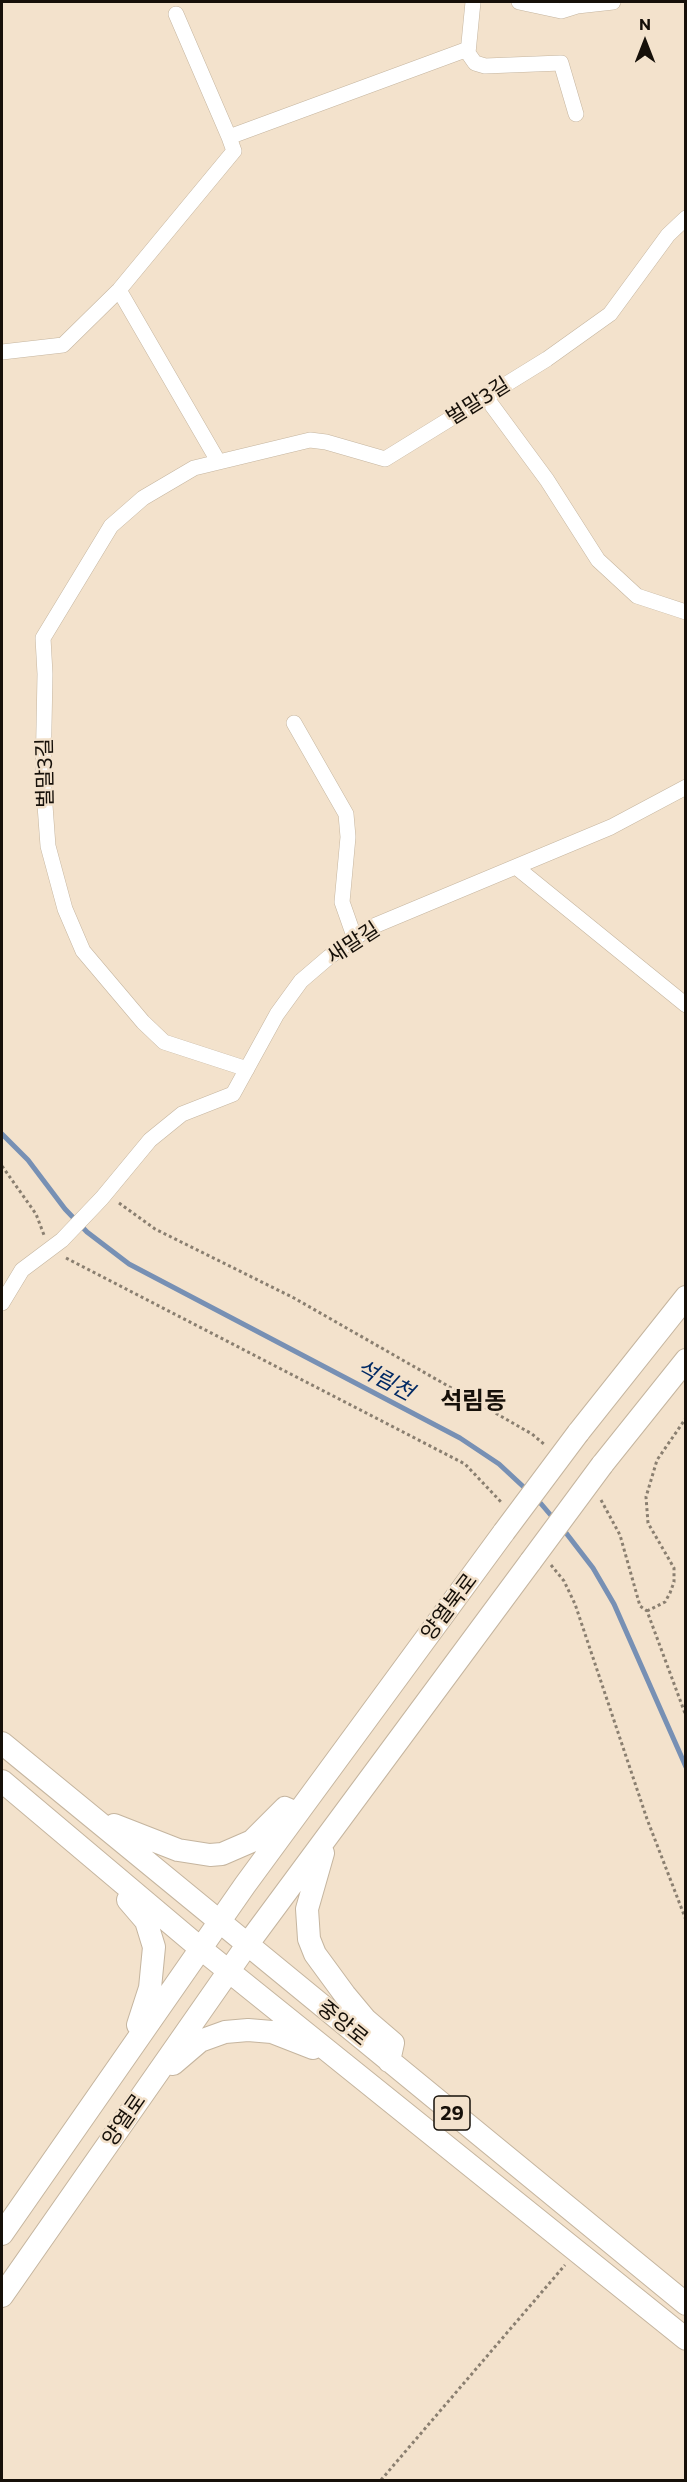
<!DOCTYPE html>
<meta charset="utf-8">
<style>
body{margin:0}
#map{position:relative;width:687px;height:2482px;overflow:hidden;background:#f3e2cc;font-family:Commissioner,sans-serif}
canvas{display:block}
.frame{position:absolute;inset:0;border:3px solid #161009;pointer-events:none}
.north{position:absolute;left:615px;top:12px;width:60px;height:60px;-webkit-text-stroke:4px #f3e2cc;paint-order:stroke;rotate:0deg;font-size:16px;font-weight:700;line-height:24px;text-align:center;color:#161009}
.north::after{content:'';display:block;margin:auto;width:21px;height:27px;background:#161009;clip-path:polygon(50% 0,100% 100%,50% 72%,0 100%)}
</style>
<div id="map">
<canvas width="687" height="2482"></canvas>
<div class="frame"></div>
<div class="north">N</div>
</div>
<script>
const ctx = document.querySelector('canvas').getContext('2d');
ctx.lineJoin = 'round';
const shape = rows => new Path2D(rows.map(r => 'M' + r).join(''));
function strokePath(path, color, width, dash) { ctx.strokeStyle = color; ctx.lineWidth = width; ctx.lineCap = dash ? 'butt' : 'round'; ctx.setLineDash(dash || []); ctx.stroke(path); }
function drawText(font, color, halo, rows, align = 'center') {
  ctx.font = font + ' Commissioner,"Noto Sans KR",sans-serif'; ctx.lineWidth = 5; ctx.setLineDash([]); ctx.textBaseline = 'middle'; ctx.strokeStyle = halo; ctx.fillStyle = color; for (const [text, x, y, turn = 0] of rows) {
    ctx.save(); ctx.translate(x, y); ctx.rotate((+turn || 0) * Math.PI / 180); ctx.textAlign = isNaN(turn) ? turn : align; if (halo) ctx.strokeText(text, 0, 0); ctx.fillText(text, 0, 0); ctx.restore();
  }
}
const stream = shape([
 [2,1134,28,1160,65,1209,87,1232,129,1264,460,1438,499,1464,528,1491],
 [537,1499,554,1519],
 [563,1529,593,1568,614,1604,686,1767]
]);
const path = shape([
 [2,1166,36,1214,44,1235],
 [119,1203,155,1229,294,1298,532,1434,545,1445],
 [66,1258,465,1464,502,1503],
 [601,1500,620,1535,640,1606,647,1611,686,1716],
 [551,1565,564,1581,575,1604,647,1819,686,1920],
 [647,1611,665,1602,670,1593,674,1582,674,1568,648,1523,646,1497,657,1460,686,1418],
 [381,2480,565,2265]
]);
const street = shape([
 [473,2,468,53,475,63,485,66,561,63,576,114],
 [519,2,561,11,577,6,613,2],
 [176,14,229,137],
 [119,290,218,461],
 [2,352,63,345,119,290,234,151,229,137,468,49],
 [485,396,547,480,598,560,637,596,686,612],
 [294,723,346,814,348,837,342,902,355,939],
 [516,867,686,1005],
 [247,1069,164,1042,143,1022,83,951,65,909,48,846,43,778,45,674,43,638,111,526,143,498,194,468,310,440,326,442,385,459,547,359,610,314,668,235,686,218],
 [2,1303,22,1270,62,1240,102,1198,150,1140,182,1114,233,1094,277,1014,301,981,329,957,369,928,611,827,686,787]
]);
const primary = shape([
 [578,1433,686,1297],
 [602,1465,686,1360],
 [2,1743,686,2304],
 [2,1781,200,1948,686,2339],
 [114,1825,178,1850,210,1855,222,1854,252,1841,285,1808,292,1811],
 [323,1853,307,1909,309,1939,315,1954,345,1995,365,2019,393,2043,389,2061],
 [128,1900,146,1921,154,1947,150,1988,138,2025],
 [173,2064,200,2041,225,2032,248,2030,272,2032,313,2048],
 [2,2234,245,1885,504,1532],
 [2,2296,247,1945,531,1561]
]);
const primaryBridge = shape([
 [504,1532,578,1433],
 [531,1561,602,1465]
]);
const shields = [
 [452,2113,36]
];
const shieldNames = [
 ["29",452,2113]
];
const streetNames = [
 ["벌말3길",478,401,-32],
 ["벌말3길",45,773,-91],
 ["새말길",353,943,-33],
 ["양열북로",449,1607,-53],
 ["중앙로",343,2023,39],
 ["양열로",124,2120,-55]
];
const waterNames = [
 ["석림천",385,1380,28]
];
const quarterNames = [
 ["석림동",473,1401]
];
strokePath(stream, '#7790b4', 5);
strokePath(street, '#c5b59f', 16);
strokePath(primary, '#c5b59f', 24);
strokePath(path, '#8a7f70', 3, [3, 3]);
strokePath(street, '#fff', 15);
strokePath(primary, '#fff', 22);
strokePath(primaryBridge, '#c5b59f', 24, []);
strokePath(primaryBridge, '#fff', 22);
for (const [x, y, w] of shields) { const box = new Path2D(); box.roundRect(x - w / 2, y - 17, w, 34, 4.5); ctx.fillStyle = '#f3e2cc'; ctx.fill(box); strokePath(box, '#161009', 1.5); }
drawText('bold 20px', '#161009', null, shieldNames);
drawText('21px', '#161009', '#f3e2cc', streetNames);
drawText('italic 22px', '#002964', '#f3e2cc', waterNames);
drawText('bold 24px', '#161009', '#f3e2cc', quarterNames);
</script>
